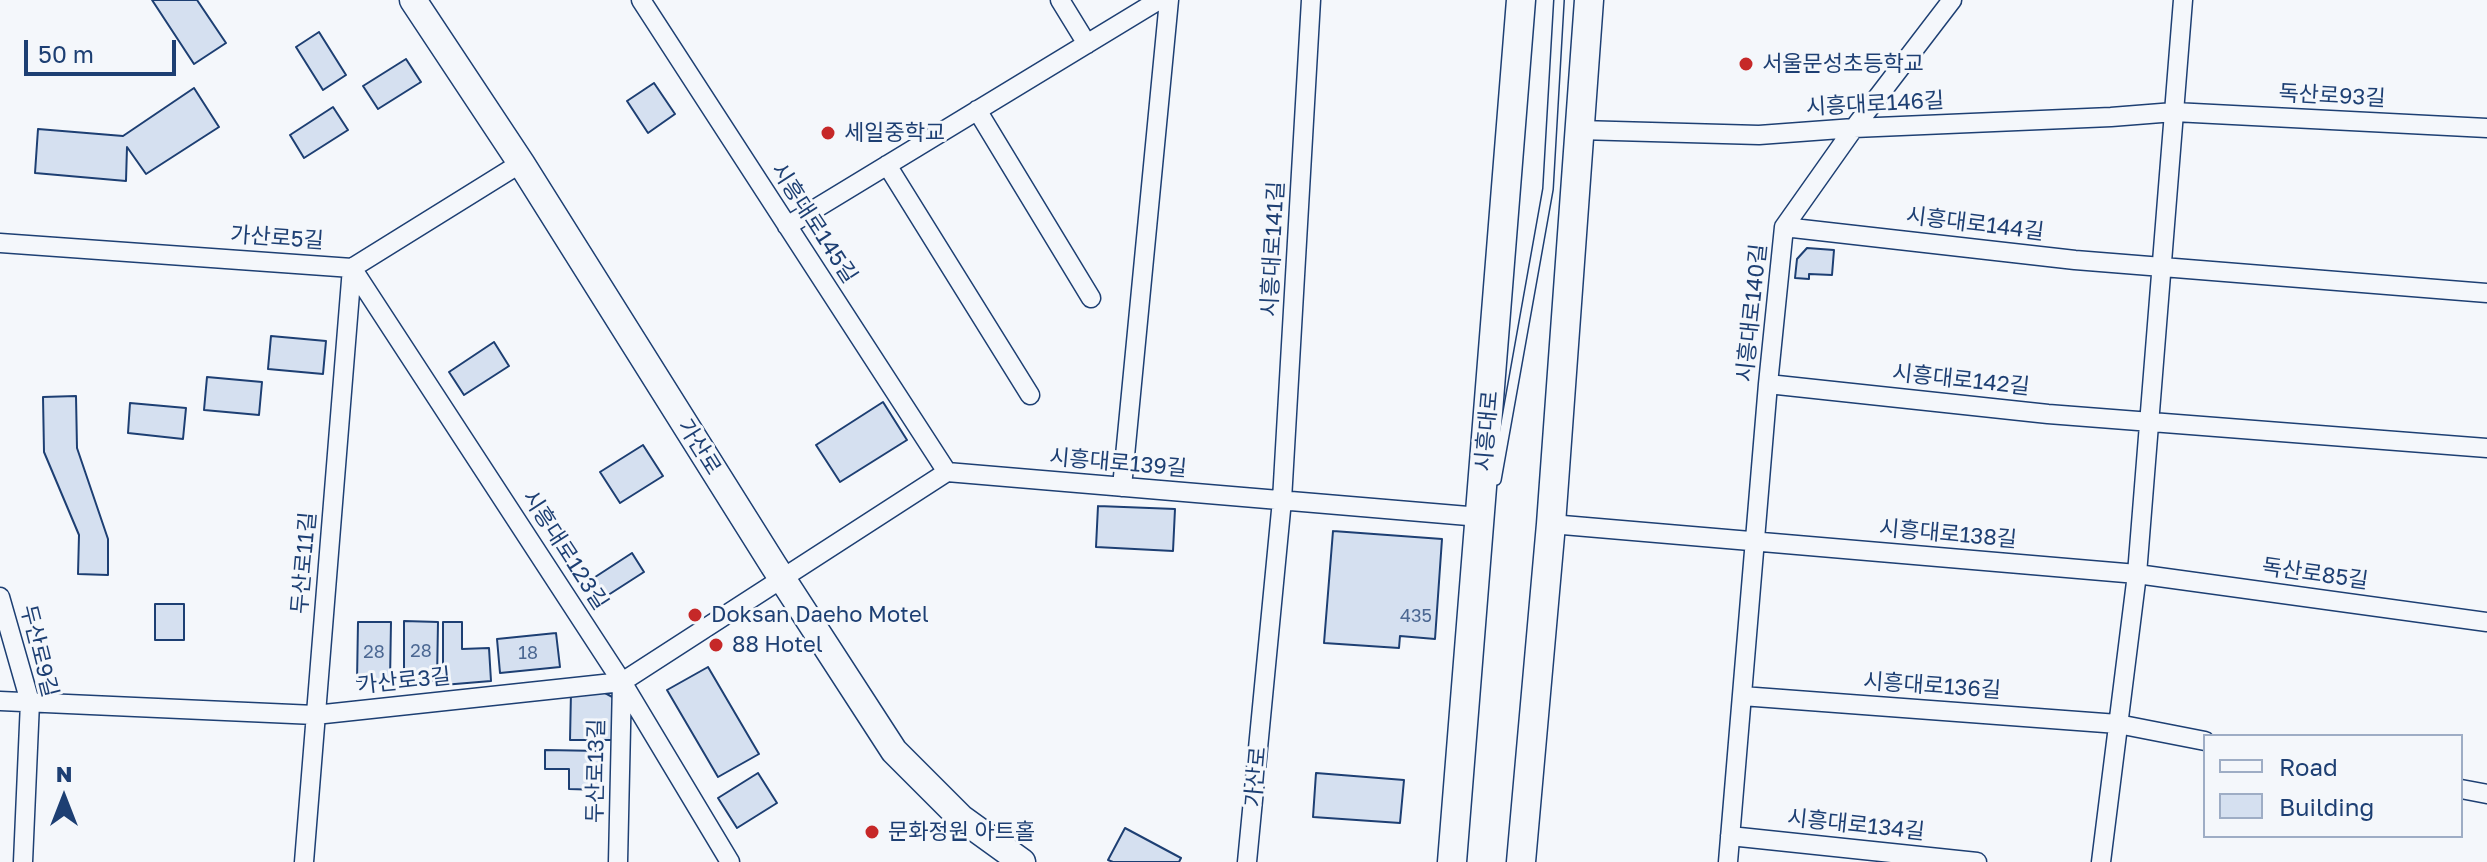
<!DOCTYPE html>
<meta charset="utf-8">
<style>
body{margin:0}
#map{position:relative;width:2487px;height:862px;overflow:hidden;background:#f4f7fb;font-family:"Golos Text",sans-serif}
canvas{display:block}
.legend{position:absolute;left:2203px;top:734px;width:260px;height:104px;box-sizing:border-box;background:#f4f7fb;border:2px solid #9eadc5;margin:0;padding:10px 14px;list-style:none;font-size:24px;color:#1d3f73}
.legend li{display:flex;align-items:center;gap:16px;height:40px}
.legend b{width:40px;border:2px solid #9eadc5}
.north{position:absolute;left:24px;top:758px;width:80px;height:80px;-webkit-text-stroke:6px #f4f7fb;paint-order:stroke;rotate:0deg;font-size:22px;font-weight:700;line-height:32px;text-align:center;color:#1d3f73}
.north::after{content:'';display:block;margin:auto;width:28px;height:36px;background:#1d3f73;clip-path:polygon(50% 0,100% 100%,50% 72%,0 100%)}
.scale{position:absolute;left:24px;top:40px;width:152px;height:36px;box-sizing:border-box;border:4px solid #1d3f73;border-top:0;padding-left:10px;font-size:24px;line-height:28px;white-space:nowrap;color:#1d3f73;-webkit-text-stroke:6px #f4f7fb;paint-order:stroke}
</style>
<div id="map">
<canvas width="2487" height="862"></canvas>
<ul class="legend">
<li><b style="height:10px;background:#f4f7fb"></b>Road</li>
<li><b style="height:22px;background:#d5e0f0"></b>Building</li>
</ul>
<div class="north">N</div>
<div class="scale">50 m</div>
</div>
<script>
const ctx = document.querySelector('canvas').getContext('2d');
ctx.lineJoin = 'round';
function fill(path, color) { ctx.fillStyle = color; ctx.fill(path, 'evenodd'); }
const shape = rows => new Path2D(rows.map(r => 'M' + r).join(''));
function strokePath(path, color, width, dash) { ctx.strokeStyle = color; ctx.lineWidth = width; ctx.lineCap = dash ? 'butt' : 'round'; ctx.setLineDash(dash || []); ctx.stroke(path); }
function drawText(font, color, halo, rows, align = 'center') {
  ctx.font = font + ' "Golos Text","Noto Sans KR",sans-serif'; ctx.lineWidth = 6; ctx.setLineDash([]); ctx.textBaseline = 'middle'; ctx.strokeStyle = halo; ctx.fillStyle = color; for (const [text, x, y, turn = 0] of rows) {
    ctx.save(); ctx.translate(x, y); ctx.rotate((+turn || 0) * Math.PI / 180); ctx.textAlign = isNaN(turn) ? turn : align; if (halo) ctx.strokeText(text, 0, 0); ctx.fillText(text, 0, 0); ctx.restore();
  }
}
const building = shape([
 [152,0,197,0,226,43,194,64,152,0],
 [319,32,346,75,323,90,296,47,319,32],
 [406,59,421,82,378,109,363,86,406,59],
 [654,83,675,114,648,133,627,101,654,83],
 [194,88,219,127,146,174,127,147,126,181,35,173,38,129,123,136,194,88],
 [333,107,348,130,304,158,290,135,333,107],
 [1807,248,1834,250,1832,275,1809,274,1809,279,1795,278,1797,259,1807,248],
 [271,336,326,341,323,374,268,369,271,336],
 [494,342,509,366,464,395,449,372,494,342],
 [207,377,262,382,259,415,204,410,207,377],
 [76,396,77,448,108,539,108,575,78,574,79,535,44,452,43,397,76,396],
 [883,402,907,440,840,482,816,445,883,402],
 [130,403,186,408,183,439,128,433,130,403],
 [643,445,663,476,620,503,600,472,643,445],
 [1098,506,1175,509,1173,551,1096,547,1098,506],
 [1333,531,1442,539,1435,639,1400,636,1399,648,1324,643,1333,531],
 [632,553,644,572,602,599,589,581,632,553],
 [155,604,184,604,184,640,155,640,155,604],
 [404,621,438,622,437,681,404,681,404,621],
 [358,622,391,622,390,681,357,681,358,622],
 [443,622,462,622,462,649,489,648,491,681,443,685,443,622],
 [556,633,560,667,500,673,497,639,556,633],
 [708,667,759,754,718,777,667,690,708,667],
 [571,692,605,693,616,699,615,740,570,740,571,692],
 [545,750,602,751,601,790,569,789,569,769,545,769,545,750],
 [758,773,777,803,737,828,718,798,758,773],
 [1316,773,1404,780,1400,823,1313,817,1316,773],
 [1125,828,1181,858,1179,862,1113,862,1108,860,1125,828]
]);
const lane = shape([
 [1496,480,1548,189,1559,0]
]);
const street = shape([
 [641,0,947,472],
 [1060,0,1087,44],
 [977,110,1091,298],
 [1579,130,1759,135,1854,128,2111,117,2174,112,2487,128],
 [887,165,1030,395],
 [787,226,1159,0],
 [1784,227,2075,260,2487,293],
 [0,243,352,268,521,163],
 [352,268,622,682,730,862],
 [1768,384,2048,414,2487,448],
 [1122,487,1169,0],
 [1551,524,2137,574,2487,622],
 [0,597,30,702,23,862],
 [1742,696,2118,724,2205,741],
 [0,701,315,715,622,682,947,472,1480,517],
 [2461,789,2487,794],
 [1730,836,1977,862],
 [304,862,352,268],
 [618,862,622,682],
 [1247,862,1282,500,1311,0],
 [1728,862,1768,384,1784,227,1854,128,1952,0],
 [2101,862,2137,574,2183,0]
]);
const secondary = shape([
 [413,0,521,163,774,566,894,751,961,818,1022,862]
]);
const primary = shape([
 [1452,862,1521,0],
 [1521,862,1551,524,1589,0]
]);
const markers = [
 [1746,64,8,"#c62828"],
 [828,133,8,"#c62828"],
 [695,615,8,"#c62828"],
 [716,645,8,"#c62828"],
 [872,832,8,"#c62828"]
];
const numberNames = [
 ["435",1416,616],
 ["28",421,651],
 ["28",374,652],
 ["18",528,653]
];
const poiNames = [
 ["서울문성초등학교",1762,64],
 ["세일중학교",844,133],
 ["Doksan Daeho Motel",711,615],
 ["88 Hotel",732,645],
 ["문화정원 아트홀",888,832]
];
const streetNames = [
 ["독산로93길",2332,96,3],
 ["시흥대로146길",1875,104,-3],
 ["시흥대로145길",814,223,57],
 ["시흥대로144길",1975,224,7],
 ["가산로5길",277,238,4],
 ["시흥대로141길",1273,249,-87],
 ["시흥대로140길",1752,313,-84],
 ["시흥대로142길",1961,380,6],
 ["시흥대로",1487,431,-85],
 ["가산로",699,447,58],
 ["시흥대로139길",1118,463,5],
 ["시흥대로138길",1948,534,5],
 ["시흥대로123길",565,550,57],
 ["두산로11길",304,563,-85],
 ["독산로85길",2315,574,8],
 ["두산로9길",39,651,76],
 ["가산로3길",404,681,-6],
 ["시흥대로136길",1932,686,4],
 ["두산로13길",596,771,-89],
 ["가산로",1256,777,-85],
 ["시흥대로134길",1856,825,6]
];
fill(building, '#d5e0f0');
strokePath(building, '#1d3f73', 2);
strokePath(lane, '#1d3f73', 12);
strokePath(street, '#1d3f73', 21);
strokePath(secondary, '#1d3f73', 29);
strokePath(primary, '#1d3f73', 31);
strokePath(lane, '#f4f7fb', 9);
strokePath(street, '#f4f7fb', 18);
strokePath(secondary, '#f4f7fb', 26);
strokePath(primary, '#f4f7fb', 28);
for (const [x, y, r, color] of markers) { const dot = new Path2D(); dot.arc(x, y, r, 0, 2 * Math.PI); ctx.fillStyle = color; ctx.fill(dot); strokePath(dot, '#f4f7fb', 3); }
drawText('18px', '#4b6792', null, numberNames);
drawText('22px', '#1d3f73', '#f4f7fb', poiNames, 'left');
drawText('22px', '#1d3f73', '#f4f7fb', streetNames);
</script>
